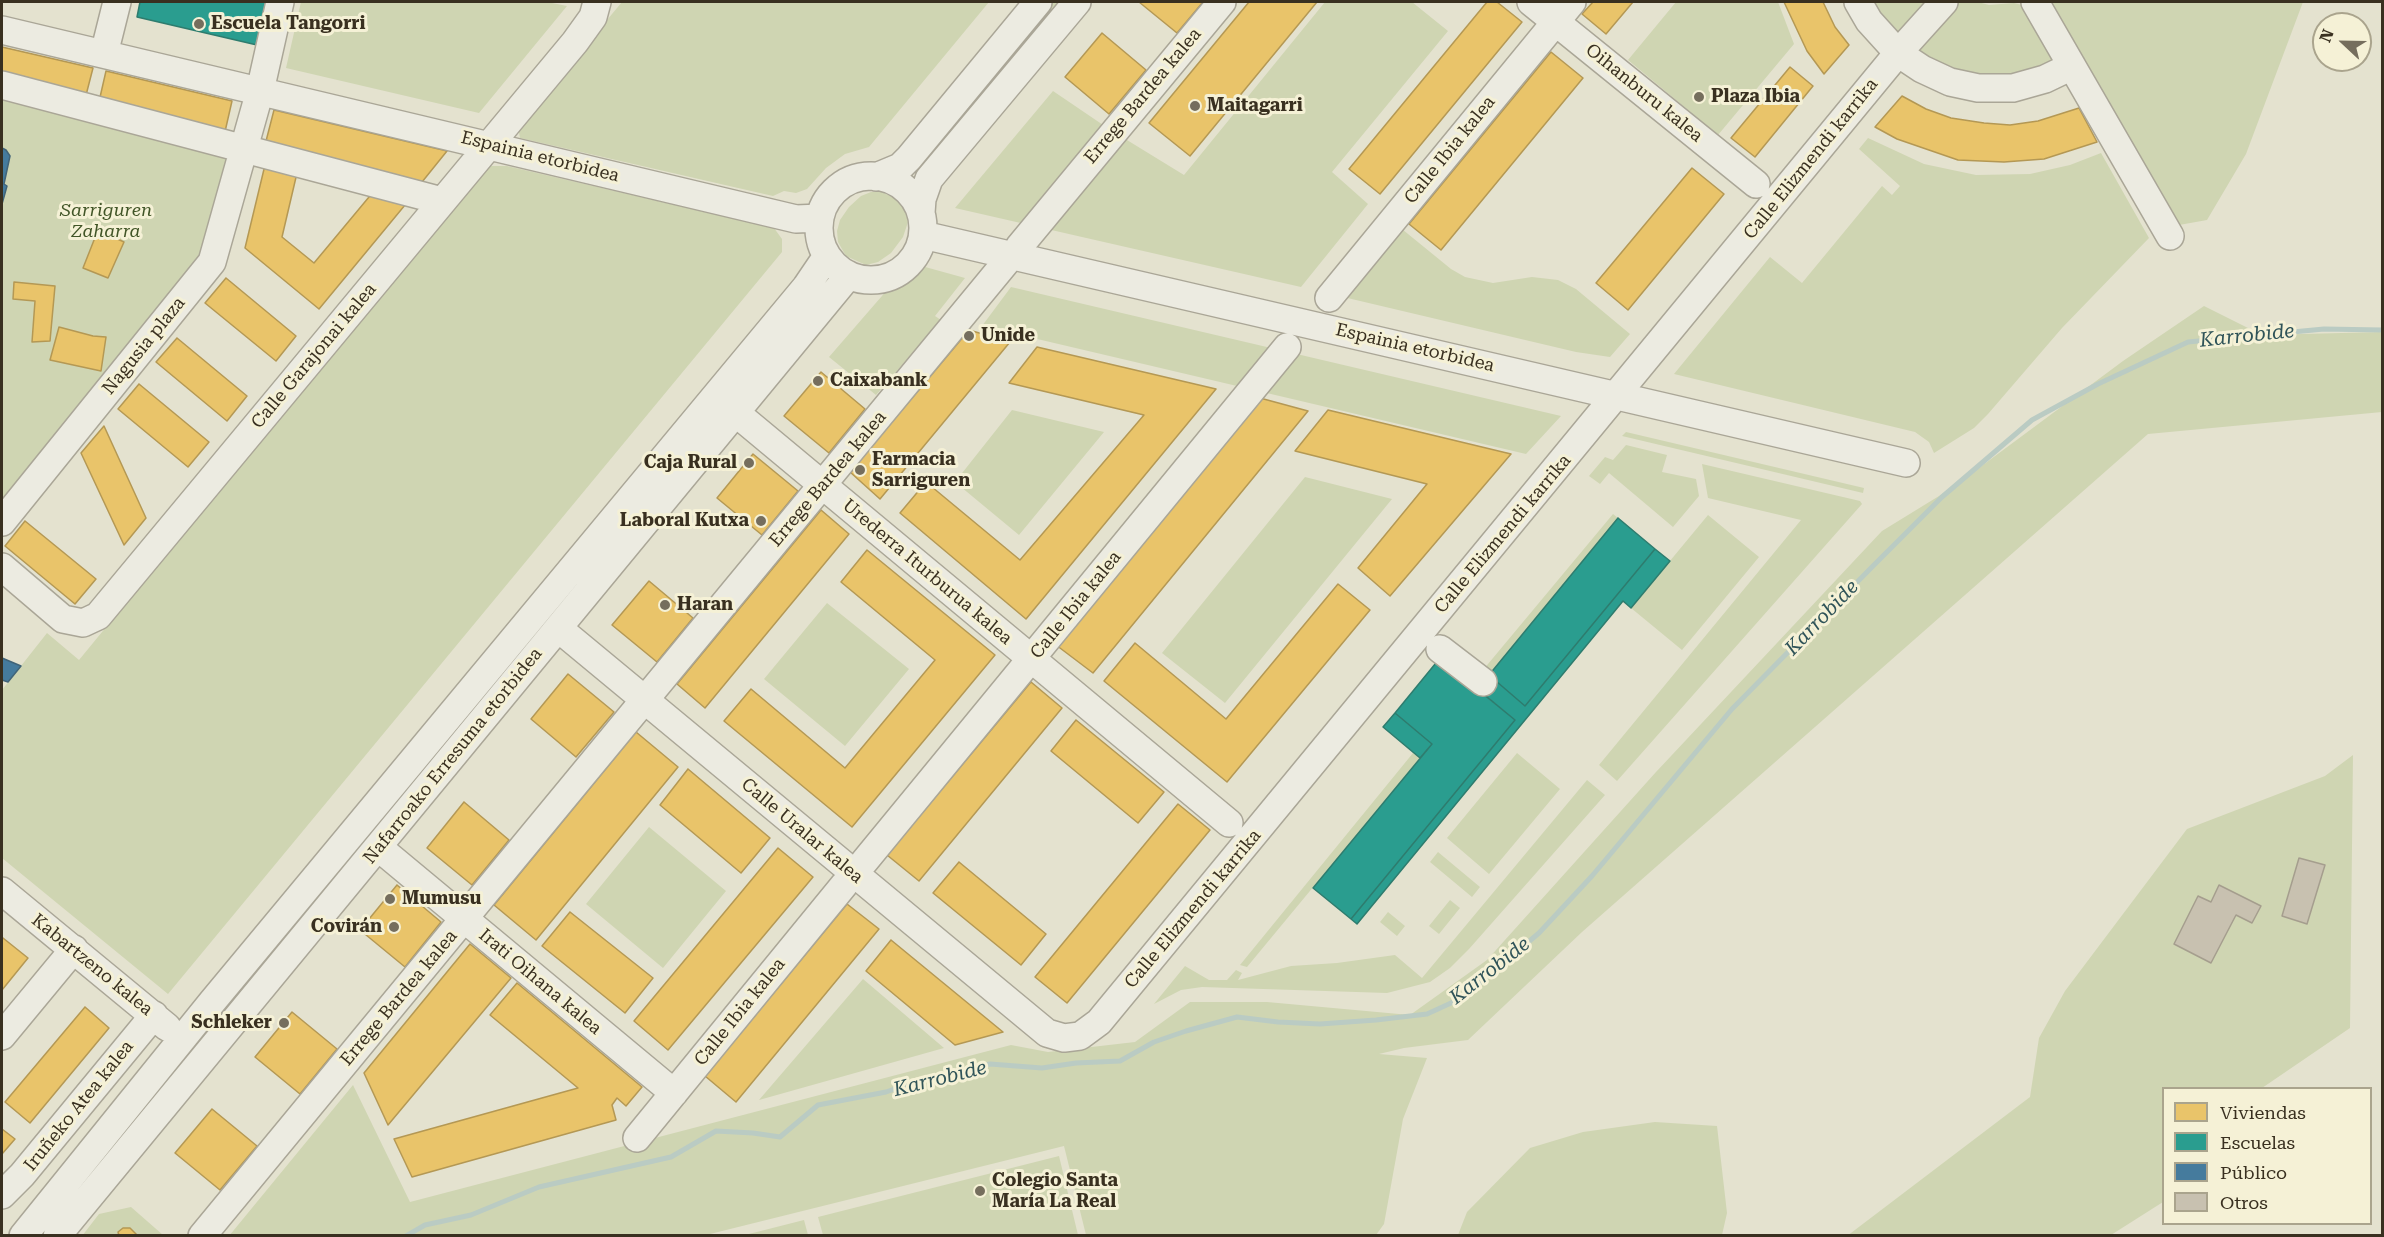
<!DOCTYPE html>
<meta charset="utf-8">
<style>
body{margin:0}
#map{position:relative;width:2384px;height:1237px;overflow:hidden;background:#e4e2cf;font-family:"Roboto Serif",serif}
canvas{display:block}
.frame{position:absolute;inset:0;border:3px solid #393020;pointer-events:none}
.legend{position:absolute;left:2162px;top:1087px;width:210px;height:138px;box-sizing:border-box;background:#f5f1d6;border:2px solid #aaa48d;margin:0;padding:8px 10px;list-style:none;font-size:18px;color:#393020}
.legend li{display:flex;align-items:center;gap:12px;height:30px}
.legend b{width:30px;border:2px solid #aaa48d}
.north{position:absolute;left:2312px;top:12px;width:60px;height:60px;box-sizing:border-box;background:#f5f1d6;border:2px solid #aaa48d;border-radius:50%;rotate:292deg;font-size:16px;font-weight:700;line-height:24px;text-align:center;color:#393020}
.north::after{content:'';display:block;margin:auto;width:21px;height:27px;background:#756e5d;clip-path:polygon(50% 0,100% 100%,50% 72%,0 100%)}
</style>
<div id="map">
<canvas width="2384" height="1237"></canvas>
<div class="frame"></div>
<ul class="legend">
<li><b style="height:16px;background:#e9c46a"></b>Viviendas</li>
<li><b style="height:16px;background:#2a9d8f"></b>Escuelas</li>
<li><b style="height:16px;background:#457b9d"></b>Público</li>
<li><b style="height:16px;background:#c8c1b0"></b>Otros</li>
</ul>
<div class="north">N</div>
</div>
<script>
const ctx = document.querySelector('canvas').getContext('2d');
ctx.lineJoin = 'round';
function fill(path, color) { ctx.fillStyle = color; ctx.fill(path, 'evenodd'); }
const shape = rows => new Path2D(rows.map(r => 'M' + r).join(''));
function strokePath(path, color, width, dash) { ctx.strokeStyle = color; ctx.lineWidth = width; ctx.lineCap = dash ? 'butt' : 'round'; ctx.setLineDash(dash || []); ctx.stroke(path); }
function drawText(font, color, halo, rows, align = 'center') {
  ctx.font = font + ' "Roboto Serif",serif'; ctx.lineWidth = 6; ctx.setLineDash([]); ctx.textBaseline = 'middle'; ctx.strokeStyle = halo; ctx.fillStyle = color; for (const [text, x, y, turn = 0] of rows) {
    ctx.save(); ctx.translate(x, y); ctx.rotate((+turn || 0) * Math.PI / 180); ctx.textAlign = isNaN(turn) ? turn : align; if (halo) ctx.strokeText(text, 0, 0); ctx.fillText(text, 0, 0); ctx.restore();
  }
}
const green = shape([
 [301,2,547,2,567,6,479,113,286,68],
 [622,2,989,2,869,147,845,154,826,168,807,189,796,193,784,191,773,196,520,138,518,127],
 [1052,2,1063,2,943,146,937,141],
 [1325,2,1412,2,1448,31,1332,172,1368,204,1301,287,955,208,1053,91,1109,129,1184,175],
 [1676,2,1778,2,1794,44,1718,135,1628,60],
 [1864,2,1932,2,1897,37],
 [1951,2,1978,2,1989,5,2014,3,2022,5,2029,11,2056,61,2050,70,1971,80,1918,57,1916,41],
 [2043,2,2303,2,2246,154,2207,220,2179,225],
 [2,85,243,148,215,252,2,522],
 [1868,138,1924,164,1976,175,2030,174,2070,165,2101,153,2149,238,2062,328,1988,414,1974,428,1934,453,1929,442,1915,432,1674,374,1770,257,1802,283,1882,186,1892,195,1900,186,1859,149],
 [485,166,507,166,774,228,782,239,782,252,168,994,2,858,2,690,47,633,79,660],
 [871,192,882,192,898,200,905,210,908,222,903,237,891,253,878,262,866,265,846,256,838,242,837,231,840,220,849,207,861,196],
 [1397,225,1451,269,1465,277,1493,283,1532,277,1558,280,1576,289,1630,334,1610,357,1576,352,1339,296],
 [918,265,965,278,935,316,941,320,876,395,829,357,888,289,904,280],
 [1011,287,1561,416,1526,454,982,326],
 [2204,306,2262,335,2382,332,2382,412,2148,434,1582,932,1468,1040,1404,1048,1379,1054,1427,1058,1403,1119,1384,1224,1376,1235,1086,1235,1064,1146,706,1235,229,1236,353,1085,410,1202,1011,1045,1048,1052,1135,1042,1190,1002,1267,1002,1410,1015,1487,960,1656,772,1882,531,1952,488,2123,361],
 [1012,410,1104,432,1019,535,955,482],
 [1626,432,1864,488,1863,493,1622,436],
 [1626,445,1667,455,1662,472,1696,479,1699,496,1673,527,1609,473,1600,484,1589,476,1605,457,1613,460],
 [1702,464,1860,501,1862,504,1617,781,1599,765,1801,520,1708,498],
 [1305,477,1392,499,1225,703,1162,653],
 [1613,514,1618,518,1489,674,1483,670],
 [1708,515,1759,557,1682,650,1631,608],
 [827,603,909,669,845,746,764,679],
 [1413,753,1420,758,1247,967,1240,965],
 [1517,753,1560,789,1489,874,1447,838],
 [2353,755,2350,1028,2262,1088,2164,1088,2163,1202,2111,1235,1847,1236,2030,1097,2039,1038,2065,991,2187,829,2325,776],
 [1587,780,1605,795,1469,949,1450,968,1430,982,1387,993,1202,987,1181,990,1154,1004,1185,966,1209,980,1227,980,1236,970,1242,973,1238,980,1291,966,1337,963,1395,955,1422,978],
 [649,827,726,891,663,968,586,904],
 [1438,852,1480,887,1472,897,1430,862],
 [1450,900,1460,908,1439,934,1429,926],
 [1388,912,1405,926,1397,936,1380,922],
 [863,979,944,1048,759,1100],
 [1655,1122,1717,1126,1727,1213,1722,1235,1458,1235,1467,1212,1530,1148,1583,1132],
 [1059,1156,1078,1235,823,1235,818,1217],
 [131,1207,163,1235,82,1236,99,1214],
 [804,1220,808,1235,745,1235]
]);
const homes = shape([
 [1139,2,1203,2,1177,33,1139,2],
 [1249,2,1317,2,1190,156,1149,123,1249,2],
 [1487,2,1497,2,1522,22,1380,194,1349,169,1487,2],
 [1593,2,1633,2,1606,34,1582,14,1593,2],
 [1784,2,1823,2,1835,27,1849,45,1824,74,1807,51,1784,2],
 [1102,33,1146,70,1109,114,1065,77,1102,33],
 [2,47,93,68,84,103,2,83,2,47],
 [1551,52,1583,78,1441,250,1409,224,1551,52],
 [1790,67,1813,86,1755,157,1731,138,1790,67],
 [106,71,232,101,224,136,98,106,106,71],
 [1902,96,1926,109,1951,118,1984,123,2010,125,2038,121,2079,108,2097,142,2044,159,2004,162,1958,160,1897,139,1875,127,1902,96],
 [274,110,447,151,422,182,265,145,274,110],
 [265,165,297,173,282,237,314,263,374,191,410,199,319,309,245,248,265,165],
 [1692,168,1724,194,1628,310,1596,283,1692,168],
 [98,230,124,242,108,278,83,268,98,230],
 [226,278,296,336,276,361,205,303,226,278],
 [14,282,55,286,50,341,32,342,35,301,13,299,14,282],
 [59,327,93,336,106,337,101,371,50,360,59,327],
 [969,330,1010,342,880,499,850,472,969,330],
 [177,338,247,396,227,421,156,362,177,338],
 [1037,347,1216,389,1026,619,900,513,926,482,1020,560,1144,415,1009,383,1037,347],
 [821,372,865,409,829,453,784,416,821,372],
 [139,384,209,442,188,467,118,409,139,384],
 [1260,398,1308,411,1093,673,1056,645,1260,398],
 [1328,410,1511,454,1390,596,1358,568,1427,484,1295,451,1328,410],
 [104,426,146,518,124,545,81,453,104,426],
 [753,454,798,491,762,535,717,498,753,454],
 [821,510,849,534,705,708,677,684,821,510],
 [25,521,96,579,75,604,5,546,25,521],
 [867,550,995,655,852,827,724,721,751,689,845,768,935,660,841,582,867,550],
 [649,581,693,618,657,662,612,625,649,581],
 [1338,584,1370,610,1227,782,1104,681,1135,643,1226,719,1338,584],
 [568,674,614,712,576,757,531,719,568,674],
 [1031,682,1062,708,919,881,887,855,1031,682],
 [1076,720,1164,792,1138,823,1051,751,1076,720],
 [636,732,678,767,536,940,494,905,636,732],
 [688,769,770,838,741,873,660,805,688,769],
 [464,802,509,840,472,885,427,848,464,802],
 [1178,804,1210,830,1067,1003,1035,977,1178,804],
 [778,848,813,877,668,1050,634,1021,778,848],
 [959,862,1046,934,1021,965,933,893,959,862],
 [397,885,441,922,405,967,360,930,397,885],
 [847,904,879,929,736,1102,705,1076,847,904],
 [570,912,653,978,625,1013,542,946,570,912],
 [3,938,28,958,2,990,2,940,3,938],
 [891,940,1003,1032,955,1045,866,971,891,940],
 [470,944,511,978,388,1125,364,1073,470,944],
 [517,983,642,1087,626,1106,617,1098,612,1105,616,1120,412,1177,394,1139,578,1088,490,1015,517,983],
 [85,1007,109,1028,30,1123,5,1102,85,1007],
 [292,1012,337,1049,300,1094,255,1057,292,1012],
 [212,1109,257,1146,220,1190,175,1153,212,1109],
 [2,1129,15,1139,2,1154,2,1129],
 [123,1228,130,1228,138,1236,119,1236,118,1232,123,1228]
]);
const schools = shape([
 [140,2,267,2,257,45,137,17,140,2],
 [1618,518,1655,549,1525,706,1489,675,1618,518],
 [1655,549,1670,561,1631,608,1623,601,1357,924,1351,919,1515,720,1477,689,1489,675,1525,706,1655,549],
 [1440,658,1515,720,1351,919,1313,888,1432,744,1395,713,1440,658],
 [1395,713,1432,744,1420,758,1383,727,1395,713]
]);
const public = shape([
 [2,148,6,150,10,156,4,184,7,186,2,204,2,148],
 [2,658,21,666,8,682,2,680,2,658]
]);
const stream = shape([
 [406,1236,425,1225,471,1215,539,1187,671,1157,716,1131,753,1133,780,1137,818,1105,886,1092,920,1080,952,1074,990,1064,1042,1068,1076,1063,1120,1061,1154,1042,1186,1031,1237,1017,1278,1022,1320,1024,1376,1020,1427,1014,1462,998,1539,933,1592,876,1732,709,1872,567,1942,497,2032,420,2098,384,2188,342,2324,329,2382,330]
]);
const building = shape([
 [2299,858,2325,865,2307,924,2282,916,2299,858],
 [2219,885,2261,906,2252,923,2236,915,2211,963,2174,944,2198,896,2211,902,2219,885]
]);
const minor = shape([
 [1531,2,1756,184],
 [1858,2,1869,21,1898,53,1922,69,1950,82,1978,88,2013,88,2045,79,2072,66],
 [2035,2,2170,236],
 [2,30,796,219,820,218],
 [104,54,117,2],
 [2,85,442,201],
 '819 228a52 52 0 1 1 104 0a52 52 0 1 1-104 0Z',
 [876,177,900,167,909,158,1038,2],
 [921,213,922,199,929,179,1077,2],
 [923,235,1906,463],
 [1019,247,1222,2],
 [1329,298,1572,2],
 [736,413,1229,823],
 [2,522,212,262,260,91,280,2],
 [2,567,63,619,83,623,98,616,575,42,593,17,597,2],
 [558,628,1047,1033,1064,1038,1080,1036,1099,1022,1898,53,1944,2],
 [1440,649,1483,682],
 [648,696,1007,261],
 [378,847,674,1093],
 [864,862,1287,347],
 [2,891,167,1027],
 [2,1036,74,949],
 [637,1138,844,885],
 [2,1195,22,1175,154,1015],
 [23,1236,212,1002,806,287,827,256],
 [57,1236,849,275],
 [202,1236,641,704]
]);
const markers = [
 [199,24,6,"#756e5d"],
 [1699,97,6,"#756e5d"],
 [1195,106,6,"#756e5d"],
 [969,336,6,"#756e5d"],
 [818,381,6,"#756e5d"],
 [749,463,6,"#756e5d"],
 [860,470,6,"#756e5d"],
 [761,521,6,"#756e5d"],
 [665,605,6,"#756e5d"],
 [390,899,6,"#756e5d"],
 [394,927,6,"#756e5d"],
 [284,1023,6,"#756e5d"],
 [980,1191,6,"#756e5d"]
];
const poiNames = [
 ["Escuela Tangorri",211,24],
 ["Plaza Ibia",1711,97],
 ["Maitagarri",1207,106],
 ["Unide",981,336],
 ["Caixabank",830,381],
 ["Farmacia",872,460],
 ["Sarriguren",872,481],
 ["Caja Rural",737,463,"right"],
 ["Laboral Kutxa",749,521,"right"],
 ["Haran",677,605],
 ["Mumusu",402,899],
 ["Covirán",382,927,"right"],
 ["Schleker",272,1023,"right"],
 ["Colegio Santa",992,1181],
 ["María La Real",992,1202]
];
const streetNames = [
 ["Oihanburu kalea",1644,93,39],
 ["Errege Bardea kalea",1143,96,-50],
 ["Calle Ibia kalea",1450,150,-51],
 ["Espainia etorbidea",540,157,14],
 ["Calle Elizmendi karrika",1811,159,-51],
 ["Nagusia plaza",144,346,-51],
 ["Espainia etorbidea",1415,348,13],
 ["Calle Garajonai kalea",314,356,-50],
 ["Errege Bardea kalea",828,479,-50],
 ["Calle Elizmendi karrika",1503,534,-50],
 ["Urederra Iturburua kalea",927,572,40],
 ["Calle Ibia kalea",1076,605,-51],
 ["Nafarroako Erresuma etorbidea",453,756,-51],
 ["Calle Uralar kalea",802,831,40],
 ["Calle Elizmendi karrika",1193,909,-50],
 ["Kabartzeno kalea",92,965,39],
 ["Irati Oihana kalea",540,982,40],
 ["Errege Bardea kalea",399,998,-50],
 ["Calle Ibia kalea",740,1012,-51],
 ["Iruñeko Atea kalea",79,1106,-51]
];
const parkNames = [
 ["Sarriguren",106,211],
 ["Zaharra",106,232]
];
const waterNames = [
 ["Karrobide",2247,336,-6],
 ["Karrobide",1822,618,-46],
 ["Karrobide",1490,971,-38],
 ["Karrobide",940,1079,-14]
];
fill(green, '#cfd5b2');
fill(homes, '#e9c46a');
strokePath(homes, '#b49854', 1.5);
fill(schools, '#2a9d8f');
strokePath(schools, '#2e7c6e', 1.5);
fill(public, '#457b9d');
strokePath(public, '#416478', 1.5);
strokePath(stream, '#bacbc3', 5);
fill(building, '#c8c1b0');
strokePath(building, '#a59e8e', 1.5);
strokePath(minor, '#aaa697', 30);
strokePath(minor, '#ecebe1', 27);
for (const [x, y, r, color] of markers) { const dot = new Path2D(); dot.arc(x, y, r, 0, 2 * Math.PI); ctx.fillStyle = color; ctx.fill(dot); strokePath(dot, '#f5f1d6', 2); }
drawText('bold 18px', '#393020', '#f5f1d6', poiNames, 'left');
drawText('18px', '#393020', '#f5f1d6', streetNames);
drawText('italic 18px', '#415527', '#f5f1d6', parkNames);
drawText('italic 20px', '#2f5358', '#f5f1d6', waterNames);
</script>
